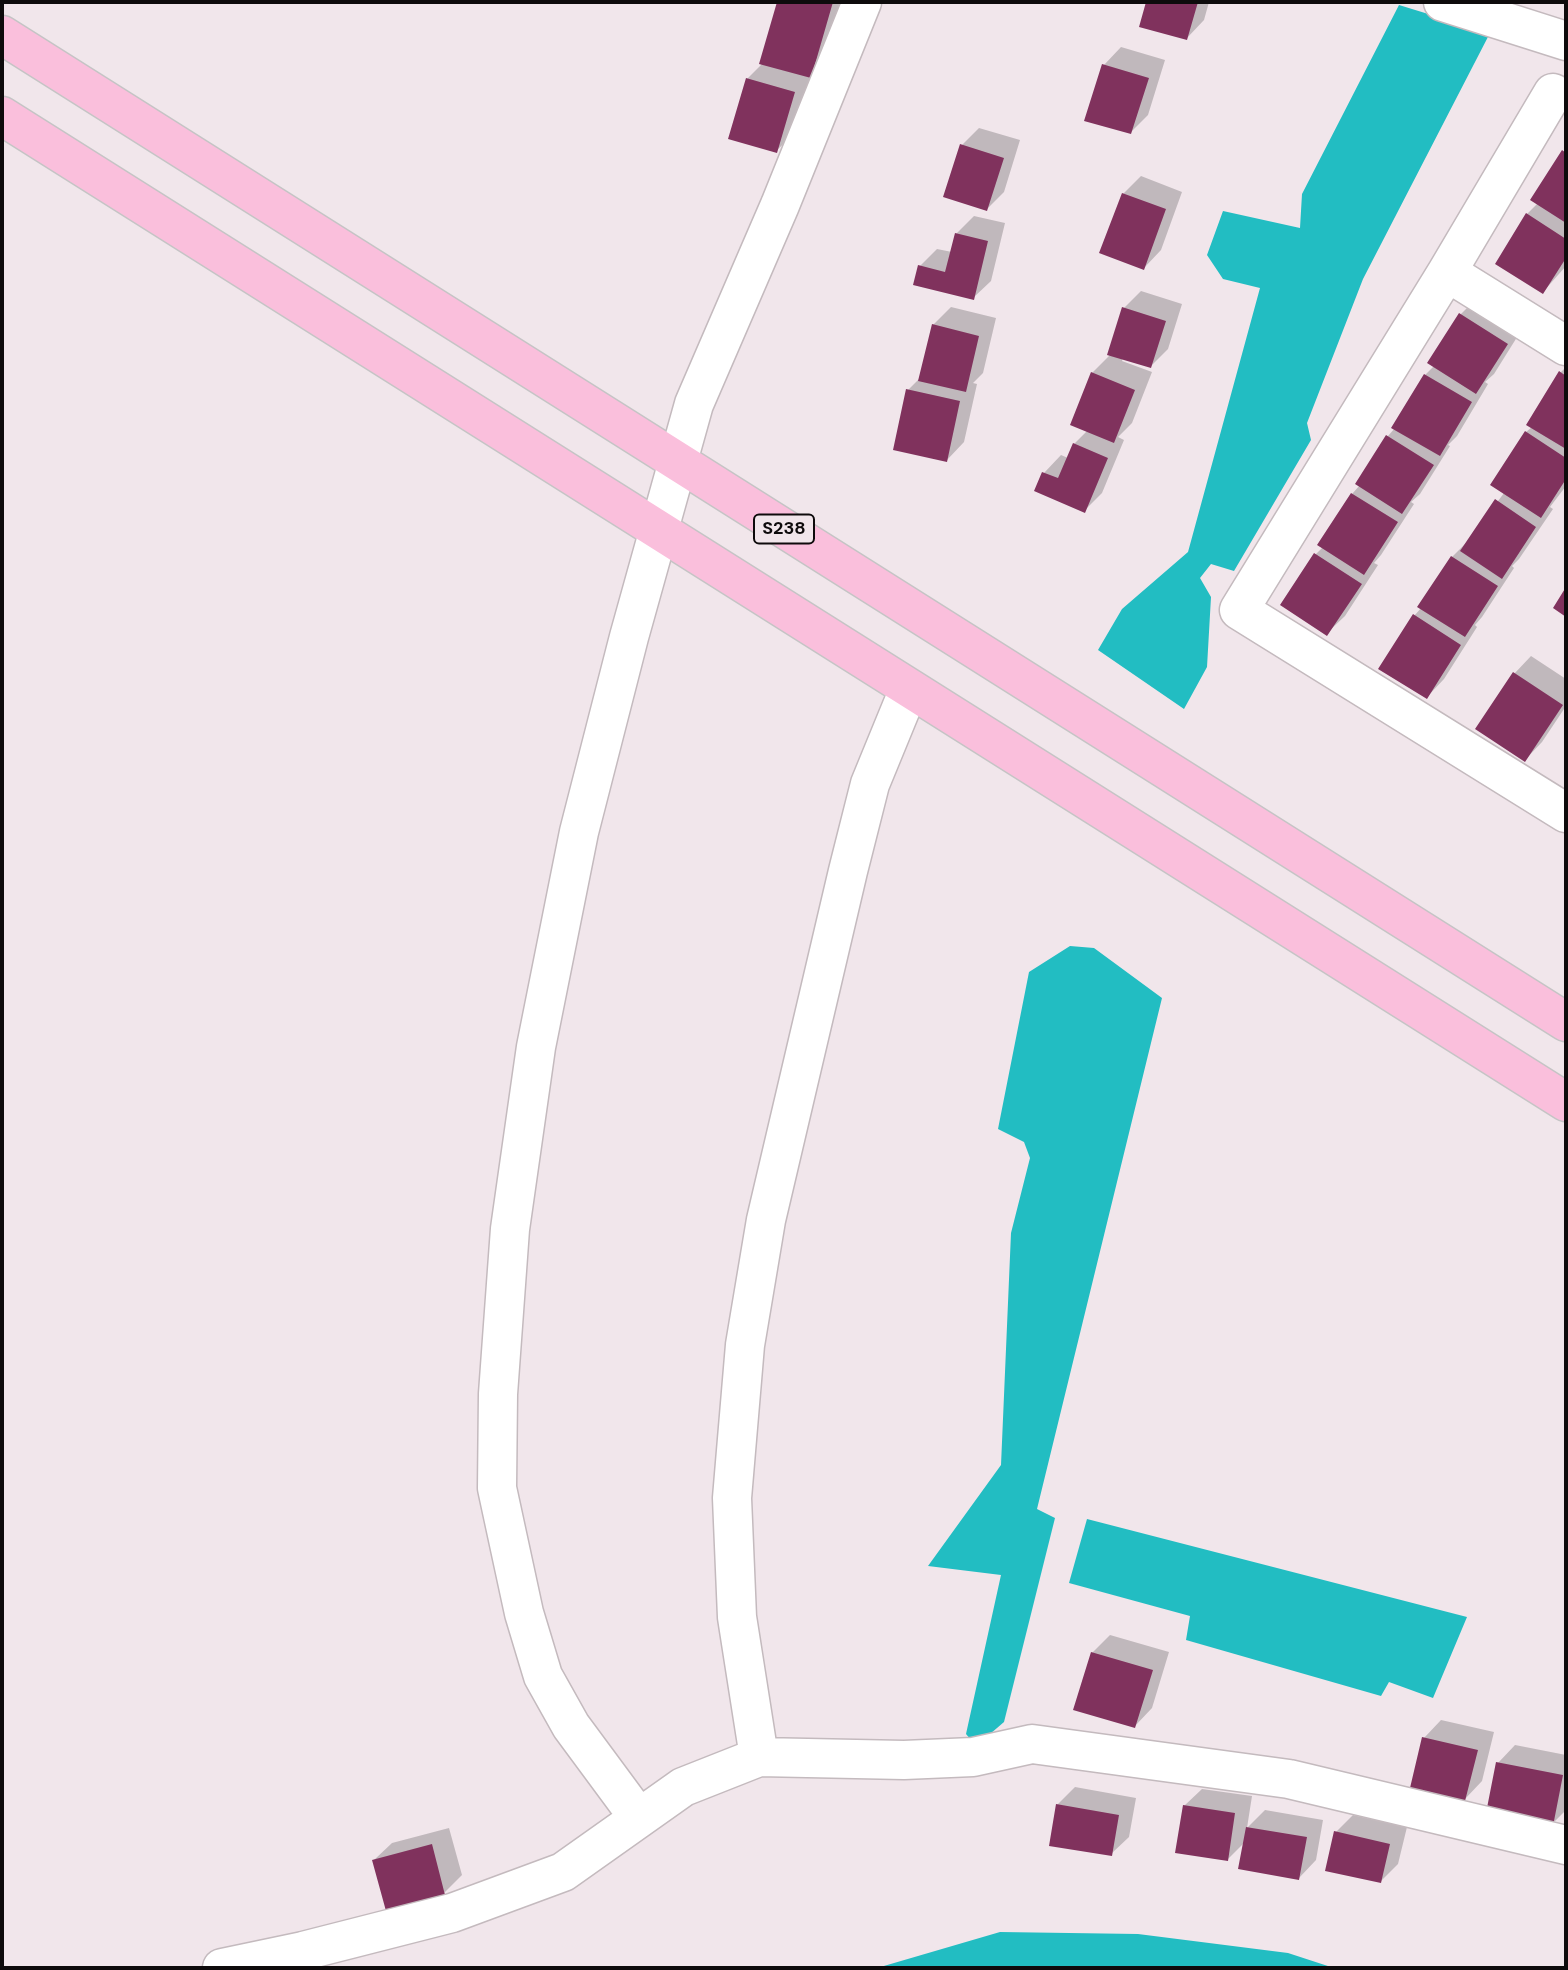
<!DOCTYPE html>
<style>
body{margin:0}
#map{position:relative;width:1568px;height:1970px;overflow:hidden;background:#f1e6eb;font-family:"DM Sans",sans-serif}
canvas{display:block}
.frame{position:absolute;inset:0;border:4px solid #0e0b0c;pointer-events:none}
</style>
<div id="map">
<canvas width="1568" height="1970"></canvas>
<div class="frame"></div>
</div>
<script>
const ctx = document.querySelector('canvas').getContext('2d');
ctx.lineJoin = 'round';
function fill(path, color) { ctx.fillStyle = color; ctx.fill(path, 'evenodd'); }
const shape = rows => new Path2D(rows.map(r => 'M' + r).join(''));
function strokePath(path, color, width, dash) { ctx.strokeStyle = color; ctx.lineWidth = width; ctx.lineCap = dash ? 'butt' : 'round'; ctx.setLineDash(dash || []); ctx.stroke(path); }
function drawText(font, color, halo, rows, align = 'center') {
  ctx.font = font + ' "DM Sans",sans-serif'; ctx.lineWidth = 7; ctx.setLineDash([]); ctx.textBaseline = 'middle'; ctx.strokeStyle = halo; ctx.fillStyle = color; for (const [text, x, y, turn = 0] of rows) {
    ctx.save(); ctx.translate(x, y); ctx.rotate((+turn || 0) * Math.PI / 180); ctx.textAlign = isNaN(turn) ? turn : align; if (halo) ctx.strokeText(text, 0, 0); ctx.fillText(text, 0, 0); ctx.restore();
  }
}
const water = shape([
 [1399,5,1490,33,1363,279,1307,423,1311,440,1234,571,1211,564,1200,578,1211,597,1207,667,1184,709,1098,650,1122,609,1188,552,1260,288,1223,279,1207,255,1223,211,1300,228,1302,194],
 [1070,946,1094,948,1162,998,1037,1509,1055,1518,1004,1722,976,1746,966,1734,1001,1575,928,1566,1001,1465,1011,1233,1030,1158,1024,1142,998,1129,1029,972],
 [1087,1519,1467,1617,1433,1698,1389,1682,1381,1696,1186,1640,1190,1616,1069,1583],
 [1000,1932,1138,1934,1288,1953,1334,1968,877,1968]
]);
const shadow = shape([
 [779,2,844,2,828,58,811,75,794,134,776,151,747,79,763,63],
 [1148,2,1209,2,1204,20,1187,38,1142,26],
 [1121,47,1165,60,1148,115,1131,132,1104,65],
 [979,128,1020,140,1004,192,987,209,962,145],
 [1566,148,1566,266,1543,292,1527,214,1538,203],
 [1141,176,1182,192,1161,250,1144,268,1123,194],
 [974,216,1005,223,991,281,973,298,920,266,937,249,952,252,956,234],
 [1141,291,1182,304,1168,349,1151,366,1123,358,1122,361,1152,372,1132,423,1118,437,1124,440,1102,493,1084,511,1044,473,1061,455,1068,458,1074,444,1088,430,1092,373,1111,354,1124,308],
 [1478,297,1524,326,1494,374,1485,382,1488,384,1457,436,1448,445,1450,446,1420,494,1411,502,1414,504,1381,555,1374,563,1378,565,1345,616,1327,633,1282,604,1316,554,1323,547,1352,494,1360,485,1358,484,1388,436,1395,428,1425,375,1434,366,1461,314],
 [951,307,996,318,983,373,973,383,977,384,964,442,947,460,908,390,921,377,933,325],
 [1566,367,1566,486,1550,507,1553,509,1519,559,1512,566,1514,568,1482,617,1475,625,1477,627,1444,679,1427,697,1414,616,1422,607,1452,557,1469,540,1504,493,1526,432,1532,427,1561,372],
 [1531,656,1566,679,1566,706,1542,742,1525,760,1514,674],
 [1110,1635,1169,1652,1152,1708,1135,1726,1092,1653],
 [1441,1720,1494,1732,1482,1781,1465,1799,1424,1738],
 [1515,1745,1566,1755,1566,1810,1552,1824,1498,1763],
 [1075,1787,1136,1798,1129,1837,1111,1854,1057,1805],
 [1202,1789,1252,1796,1247,1828,1265,1810,1323,1820,1316,1860,1299,1878,1245,1842,1228,1859,1184,1806],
 [1353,1815,1407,1827,1398,1864,1381,1881,1336,1832],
 [449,1828,462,1875,444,1893,374,1860,392,1843]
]);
const building = shape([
 [777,2,833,2,811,78,759,64],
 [1146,2,1198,2,1187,40,1139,27],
 [1102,64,1149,78,1131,134,1084,121],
 [746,78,795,92,777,153,728,139],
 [960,144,1004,158,987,211,943,197],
 [1562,150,1566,153,1566,223,1530,200],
 [1122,193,1166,209,1144,270,1099,253],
 [1526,213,1566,239,1566,258,1543,294,1495,264],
 [955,233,988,241,974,300,913,285,918,265,945,272],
 [1122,307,1166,321,1151,368,1107,355],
 [1459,313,1508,344,1476,394,1427,363],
 [932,324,979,336,966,392,918,381],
 [1559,371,1566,376,1566,449,1526,425],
 [1091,372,1135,390,1114,443,1070,425],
 [1424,374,1472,402,1440,456,1391,428],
 [906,389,960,401,947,462,893,450],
 [1525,431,1566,458,1566,479,1541,518,1490,485],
 [1386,435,1434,465,1402,514,1355,484],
 [1073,443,1108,458,1085,513,1034,491,1042,472,1058,478],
 [1351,493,1398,522,1364,575,1317,545],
 [1495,499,1536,527,1502,579,1460,551],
 [1314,553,1362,584,1327,636,1280,605],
 [1451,556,1498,586,1465,637,1417,607],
 [1566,587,1566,617,1553,608],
 [1413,614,1461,645,1427,699,1378,669],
 [1513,672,1563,705,1525,762,1475,729],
 [1091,1652,1153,1670,1135,1728,1073,1710],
 [1422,1737,1478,1750,1465,1801,1410,1788],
 [1496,1762,1563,1775,1553,1826,1486,1813],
 [1056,1804,1119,1815,1112,1856,1049,1846],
 [1183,1805,1235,1813,1228,1861,1175,1853],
 [1246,1827,1307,1837,1299,1880,1238,1869],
 [1334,1831,1390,1844,1381,1883,1325,1871],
 [432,1844,445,1895,386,1911,372,1860]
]);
const minor = shape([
 [1443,2,1566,41],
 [1553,93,1447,272,1239,610,1566,813],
 [1447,272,1566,346],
 [759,1757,737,1617,732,1498,745,1345,766,1220,848,871,870,784,909,689],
 [639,1818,571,1726,543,1676,524,1613,497,1488,498,1394,510,1229,536,1047,579,832,629,637,694,404,780,205,862,2],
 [222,1968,303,1951,452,1913,563,1872,683,1787,759,1757,904,1760,973,1757,1032,1744,1289,1779,1566,1845]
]);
const major = shape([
 [2,35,1566,1022],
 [2,116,1566,1102]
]);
const shields = [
 [784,529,60]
];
const shieldNames = [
 ["S238",784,529]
];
fill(water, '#22bdc2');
fill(shadow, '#0003');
fill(building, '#80325d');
strokePath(minor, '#c4babe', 41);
strokePath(major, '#c5c4c5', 41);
strokePath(minor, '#fff', 38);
strokePath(major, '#fabfdc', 38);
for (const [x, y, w] of shields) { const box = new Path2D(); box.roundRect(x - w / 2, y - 14.5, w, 29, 5); ctx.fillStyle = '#f1e6eb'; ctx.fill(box); strokePath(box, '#0e0b0c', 2); }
drawText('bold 18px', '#0e0b0c', null, shieldNames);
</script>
